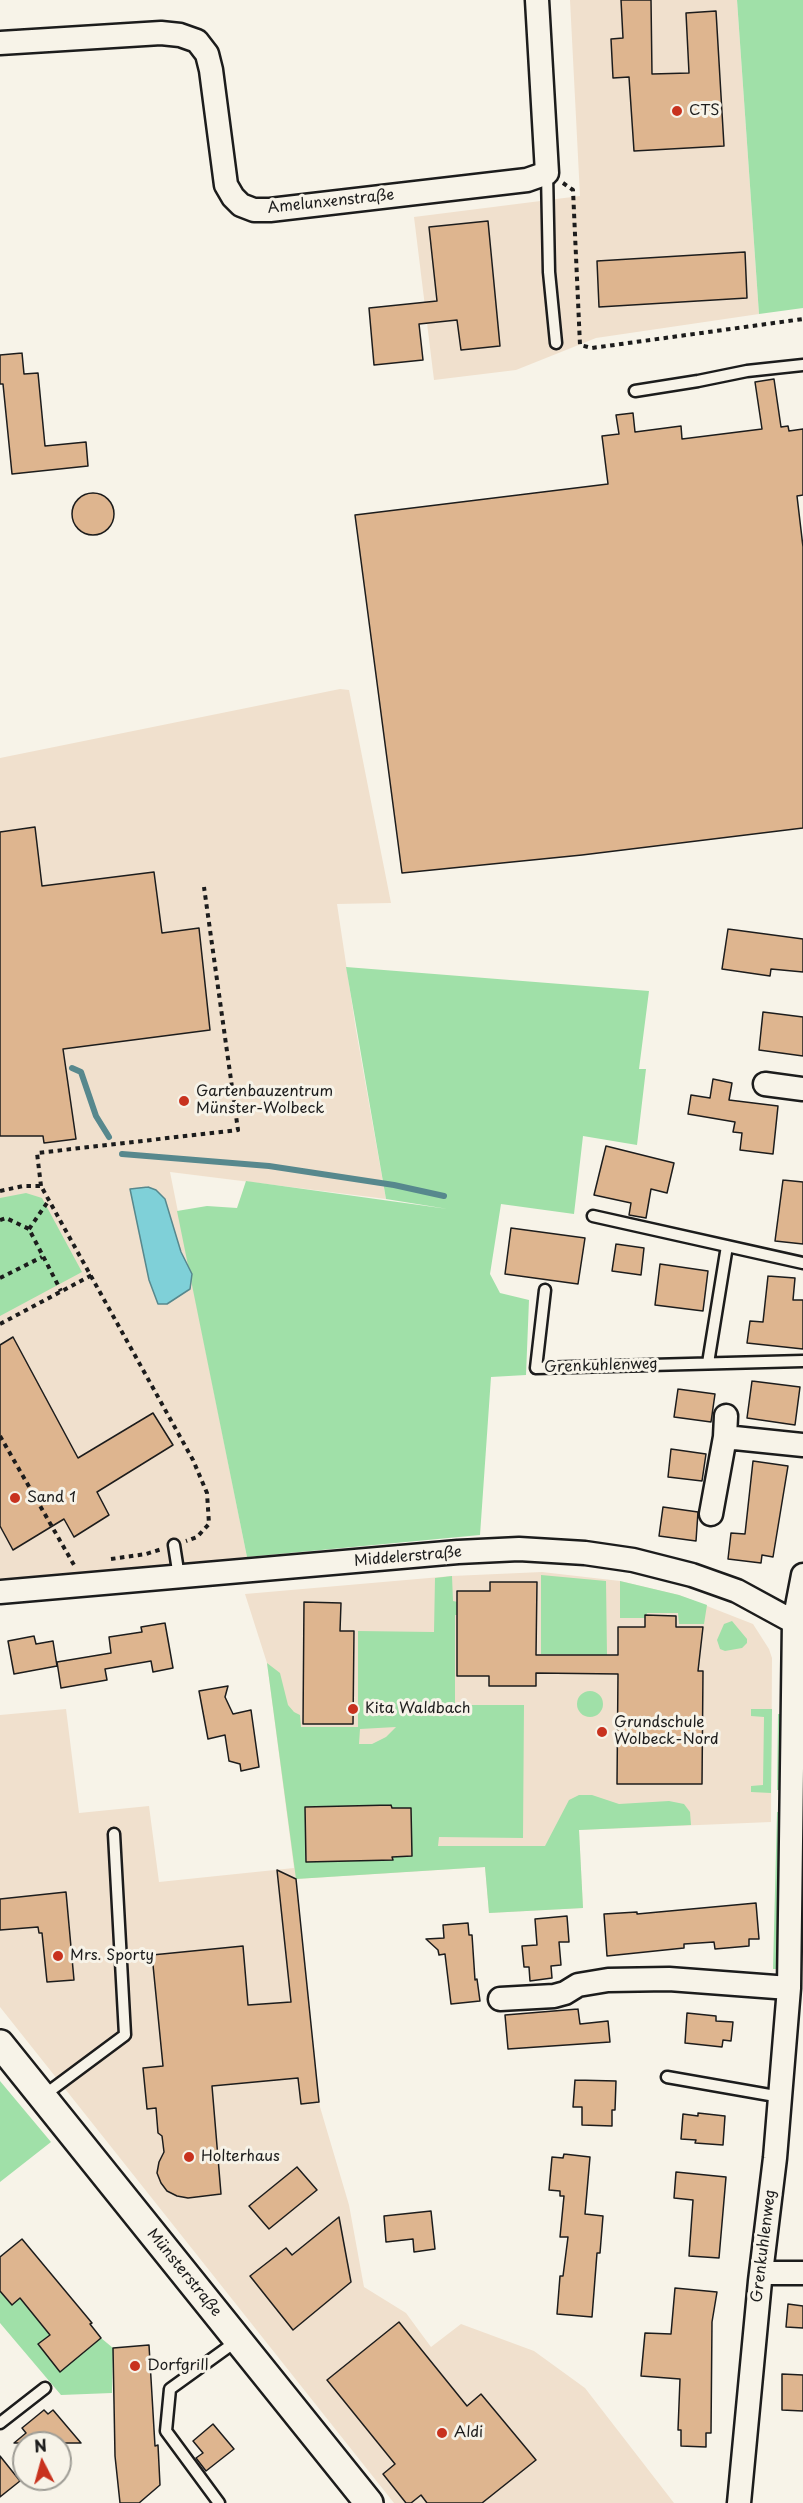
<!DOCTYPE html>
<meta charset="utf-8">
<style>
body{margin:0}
#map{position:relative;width:803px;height:2503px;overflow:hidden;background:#f7f3e8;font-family:"Playpen Sans",sans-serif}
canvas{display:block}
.north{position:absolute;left:12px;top:2431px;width:60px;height:60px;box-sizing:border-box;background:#f7f3e8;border:2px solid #9f9d96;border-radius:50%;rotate:354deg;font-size:16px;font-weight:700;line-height:24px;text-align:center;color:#1c1c1c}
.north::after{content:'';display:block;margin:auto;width:21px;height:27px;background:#c8321e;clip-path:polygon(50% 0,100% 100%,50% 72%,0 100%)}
</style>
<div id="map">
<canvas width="803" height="2503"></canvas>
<div class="north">N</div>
</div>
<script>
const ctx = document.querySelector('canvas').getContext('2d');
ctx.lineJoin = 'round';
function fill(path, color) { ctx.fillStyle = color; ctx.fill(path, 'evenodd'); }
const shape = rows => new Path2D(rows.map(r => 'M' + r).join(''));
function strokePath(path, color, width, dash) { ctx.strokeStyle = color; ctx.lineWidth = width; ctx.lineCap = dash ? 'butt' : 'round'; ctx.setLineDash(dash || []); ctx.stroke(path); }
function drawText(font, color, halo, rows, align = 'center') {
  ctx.font = font + ' "Playpen Sans",sans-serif'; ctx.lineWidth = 6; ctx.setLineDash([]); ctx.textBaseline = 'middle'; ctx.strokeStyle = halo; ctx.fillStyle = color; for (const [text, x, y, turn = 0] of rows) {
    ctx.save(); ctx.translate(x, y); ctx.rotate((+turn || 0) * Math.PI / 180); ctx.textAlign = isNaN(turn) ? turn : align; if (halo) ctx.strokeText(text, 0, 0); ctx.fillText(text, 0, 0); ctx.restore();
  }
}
const built = shape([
 [570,0,737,0,759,314,596,338,516,370,434,380,414,217,580,196],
 [340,689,349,690,391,903,337,904,356,1030,386,1199,170,1172,247,1557,0,1582,0,758],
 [542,1572,620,1581,679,1595,753,1624,769,1649,772,1658,771,1822,579,1830,583,1908,489,1913,485,1867,296,1879,320,2107,349,2205,364,2287,406,2313,431,2347,461,2324,534,2351,585,2388,674,2503,394,2503,0,2007,0,1715,66,1709,79,1813,149,1806,159,1882,294,1868,267,1663,245,1594,452,1576]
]);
const green = shape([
 [737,0,803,0,803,308,759,314],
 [346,967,649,991,639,1069,646,1069,637,1145,583,1136,574,1214,501,1204,490,1274,500,1293,529,1300,526,1375,491,1377,480,1535,247,1557,177,1211,207,1206,237,1208,246,1181,448,1209,386,1199],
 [26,1193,42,1198,82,1272,0,1316,0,1198],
 [541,1575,606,1581,607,1655,541,1654],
 [452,1576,453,1601,458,1602,458,1615,455,1615,455,1705,524,1705,523,1838,439,1837,438,1846,545,1846,569,1800,579,1795,592,1795,619,1804,669,1801,684,1804,690,1812,691,1825,579,1830,583,1908,489,1913,485,1867,296,1879,267,1663,280,1673,288,1705,294,1712,300,1715,301,1727,358,1727,358,1631,434,1632,435,1578],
 [396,1727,386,1737,372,1744,359,1744,360,1729],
 [620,1581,679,1595,707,1605,704,1624,679,1624,678,1613,647,1613,646,1618,620,1618],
 [732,1621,747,1639,747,1643,742,1648,725,1651,720,1649,717,1640,724,1624],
 '577 1704a13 13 0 1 1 26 0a13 13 0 1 1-26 0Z',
 [751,1709,772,1709,771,1793,751,1792,751,1786,763,1785,764,1717,751,1716],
 [778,1714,784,1714,783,1790,777,1790],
 [777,1812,783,1812,779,1969,773,1969],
 [0,2081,51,2142,0,2182],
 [0,2291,12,2305,20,2298,50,2335,38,2345,60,2371,101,2338,113,2348,112,2393,61,2395,0,2323]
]);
const water = shape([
 [148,1187,156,1190,165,1199,181,1252,192,1274,190,1289,167,1304,158,1304,149,1280,130,1189,148,1187]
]);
const stream = shape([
 [72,1068,81,1072,96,1116,109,1137],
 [122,1154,269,1166,394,1185,444,1196]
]);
const building = shape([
 [621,0,651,0,652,74,689,73,686,13,716,11,724,146,634,151,629,77,613,78,611,39,623,38,621,0],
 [488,221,500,346,461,350,457,320,419,324,423,360,374,365,369,308,437,301,429,227,488,221],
 [745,252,747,298,599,307,597,261,745,252],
 [22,353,24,374,38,373,45,446,86,442,88,466,12,474,3,384,0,384,0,355,22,353],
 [774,379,781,427,788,426,789,431,803,429,803,495,797,496,803,547,803,828,582,855,402,873,355,515,608,484,602,436,619,434,616,415,633,413,635,432,681,426,682,439,762,429,755,382,774,379],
 '72 514a21 21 0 1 1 42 0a21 21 0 1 1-42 0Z',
 [35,827,42,886,154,872,162,933,199,928,210,1030,63,1049,76,1139,44,1143,43,1136,0,1136,0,832,35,827],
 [728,929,803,939,803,972,771,969,770,976,722,969,728,929],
 [763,1012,803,1017,803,1056,759,1050,763,1012],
 [713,1079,732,1083,729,1100,778,1106,773,1154,740,1150,742,1133,733,1132,735,1122,688,1114,691,1095,710,1098,713,1079],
 [606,1146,674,1163,667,1193,651,1189,646,1218,629,1215,631,1203,594,1195,606,1146],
 [783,1180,803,1182,803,1244,775,1241,783,1180],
 [511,1228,585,1238,578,1284,505,1274,511,1228],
 [616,1244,644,1248,641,1275,612,1271,616,1244],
 [660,1264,708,1271,703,1311,655,1305,660,1264],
 [768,1276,795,1278,793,1300,803,1300,803,1349,747,1343,750,1321,763,1322,768,1276],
 [13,1337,78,1458,153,1413,173,1445,97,1492,109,1515,74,1537,64,1519,13,1550,0,1526,0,1345,13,1337],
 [752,1381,800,1387,795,1425,747,1418,752,1381],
 [678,1389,715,1394,711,1422,674,1417,678,1389],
 [671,1449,706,1454,702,1481,668,1477,671,1449],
 [753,1461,788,1466,773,1557,762,1555,761,1563,728,1559,731,1533,745,1534,753,1461],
 [663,1507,698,1512,696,1541,659,1536,663,1507],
 [490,1582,537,1582,536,1655,618,1655,618,1627,645,1627,645,1615,676,1616,676,1627,703,1627,698,1671,703,1671,702,1784,617,1784,618,1674,536,1673,536,1686,489,1686,489,1676,457,1676,457,1591,490,1591,490,1582],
 [304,1602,341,1603,340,1631,354,1631,353,1724,303,1724,304,1602],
 [165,1623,173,1668,153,1672,151,1661,105,1669,107,1680,61,1688,57,1662,111,1653,109,1637,142,1632,141,1627,165,1623],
 [34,1636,36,1644,53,1641,57,1666,14,1674,8,1641,34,1636],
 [228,1686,225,1697,233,1714,251,1710,259,1767,241,1771,240,1764,229,1761,225,1735,208,1739,199,1691,228,1686],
 [391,1805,392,1808,411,1808,412,1856,392,1857,393,1860,306,1862,305,1807,391,1805],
 [277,1870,296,1879,319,2102,301,2104,298,2078,212,2086,221,2194,188,2198,177,2196,167,2191,161,2183,157,2173,159,2162,164,2152,162,2136,158,2133,156,2108,147,2109,143,2068,163,2066,152,1955,243,1946,248,2005,291,2002,277,1870],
 [66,1892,74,1980,47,1982,42,1933,39,1933,38,1927,0,1930,0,1899,66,1892],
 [756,1903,759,1939,749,1939,749,1946,715,1949,714,1942,684,1944,684,1948,607,1956,604,1914,637,1912,637,1914,756,1903],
 [567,1916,569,1942,559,1942,561,1965,551,1966,552,1978,530,1981,529,1967,524,1967,522,1946,537,1945,535,1919,567,1916],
 [468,1923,469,1935,472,1935,475,1980,477,1979,480,2001,451,2004,445,1954,439,1955,438,1950,426,1939,444,1938,443,1925,468,1923],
 [578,2009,580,2024,608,2021,610,2042,508,2049,505,2015,578,2009],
 [687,2013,716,2016,716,2021,733,2022,731,2041,723,2040,722,2047,685,2043,687,2013],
 [575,2080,616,2081,615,2110,612,2110,612,2126,582,2125,582,2107,573,2107,575,2080],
 [698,2113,725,2116,723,2145,695,2143,696,2140,681,2139,683,2114,698,2116,698,2113],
 [564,2154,590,2157,585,2214,603,2216,600,2253,597,2253,592,2317,557,2314,560,2276,563,2276,568,2237,560,2237,564,2196,560,2196,560,2191,549,2190,552,2157,563,2158,564,2154],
 [297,2167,317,2190,269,2229,249,2206,297,2167],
 [676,2172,726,2177,719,2258,689,2256,693,2200,674,2198,676,2172],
 [431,2211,435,2249,414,2252,413,2239,386,2242,384,2216,431,2211],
 [339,2217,351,2282,293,2330,250,2276,286,2248,292,2255,339,2217],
 [22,2239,92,2323,90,2324,101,2338,60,2372,38,2344,50,2335,20,2298,12,2305,0,2291,0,2257,22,2239],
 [675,2288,717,2292,712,2322,711,2433,706,2433,706,2447,681,2446,681,2430,678,2430,680,2379,641,2376,645,2333,671,2334,675,2288],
 [788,2304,803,2306,803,2328,786,2327,788,2304],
 [399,2322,467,2406,481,2394,536,2460,482,2503,427,2503,421,2495,411,2503,406,2503,383,2474,395,2464,327,2380,399,2322],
 [149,2345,155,2446,158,2445,160,2485,139,2503,120,2503,115,2456,113,2348,149,2345],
 [782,2374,803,2375,803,2411,782,2410,782,2374],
 [44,2410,48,2414,53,2410,81,2443,14,2443,26,2433,22,2428,44,2410],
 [213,2424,234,2449,206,2471,196,2458,203,2453,193,2441,213,2424],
 [0,2456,20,2481,0,2497,0,2456]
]);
const path = shape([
 [563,183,573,190,580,345,592,348,803,319],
 [41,1186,37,1153,238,1130,204,887],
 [0,1191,23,1186,41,1186,193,1460,207,1493,209,1524,197,1537,186,1541],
 [0,1220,6,1218,29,1229,61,1291],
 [29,1229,49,1200],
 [0,1278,42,1257],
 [0,1324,92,1275],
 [0,1436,74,1565],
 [111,1559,146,1554,162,1549]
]);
const service = shape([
 [547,173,549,272,556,343],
 [635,391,698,381,747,371,803,365],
 [593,1216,803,1263],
 [545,1290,536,1368,803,1361],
 [708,1363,727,1246],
 [174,1545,179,1577],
 [667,2077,781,2097],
 [43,2096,125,2035,114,1834],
 [0,2423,45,2388],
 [219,2503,166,2431,170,2389,238,2340]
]);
const minor = shape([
 [0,43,161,33,180,35,197,41,207,54,211,70,226,185,233,197,241,205,254,210,270,210,527,180,547,173,537,0],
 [765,1084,803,1089],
 [725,1437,803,1445],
 [711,1514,725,1437,726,1416],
 [0,1592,458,1552,519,1549,585,1553,633,1560,692,1575,737,1591,803,1627],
 [500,1999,554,1996,565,1993,578,1985,608,1980,669,1979,789,1988],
 [762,2273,803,2273],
 [739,2503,760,2281,775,2158,789,1988,794,1622,803,1575]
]);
const tertiary = shape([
 [0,2044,369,2503]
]);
const markers = [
 [677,111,6,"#c8321e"],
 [184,1101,6,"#c8321e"],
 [15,1498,6,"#c8321e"],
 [353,1709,6,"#c8321e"],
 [602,1732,6,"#c8321e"],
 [58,1956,6,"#c8321e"],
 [189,2157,6,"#c8321e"],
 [135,2366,6,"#c8321e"],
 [442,2433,6,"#c8321e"]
];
const poiNames = [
 ["CTS",689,111],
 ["Gartenbauzentrum",196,1092],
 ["Münster-Wolbeck",196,1109],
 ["Sand 1",27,1498],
 ["Kita Waldbach",365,1709],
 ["Grundschule",614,1723],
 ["Wolbeck-Nord",614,1740],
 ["Mrs. Sporty",70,1956],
 ["Holterhaus",201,2157],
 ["Dorfgrill",147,2366],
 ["Aldi",454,2433]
];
const streetNames = [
 ["Amelunxenstraße",331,202,-6],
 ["Grenkuhlenweg",601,1366,-2],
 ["Middelerstraße",408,1557,-5],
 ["Grenkuhlenweg",764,2246,-83],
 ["Münsterstraße",184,2273,51]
];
fill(built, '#f0e0cd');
fill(green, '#a0e0a8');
fill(water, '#7fd0d8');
strokePath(water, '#57888d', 1.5);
strokePath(stream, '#57888d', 6);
fill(building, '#deb58f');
strokePath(building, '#1c1c1c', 1.5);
strokePath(service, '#1c1c1c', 15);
strokePath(minor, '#1c1c1c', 27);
strokePath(tertiary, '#1c1c1c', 32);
strokePath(path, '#1c1c1c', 4, [4.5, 4.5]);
strokePath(service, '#f7f3e8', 10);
strokePath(minor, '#f7f3e8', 22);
strokePath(tertiary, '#f7f3e8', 27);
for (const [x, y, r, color] of markers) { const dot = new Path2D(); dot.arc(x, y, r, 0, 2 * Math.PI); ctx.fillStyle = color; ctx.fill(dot); strokePath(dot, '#f7f3e8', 2); }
drawText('15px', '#1c1c1c', '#f7f3e8', poiNames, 'left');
drawText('15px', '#1c1c1c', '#f7f3e8', streetNames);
</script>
